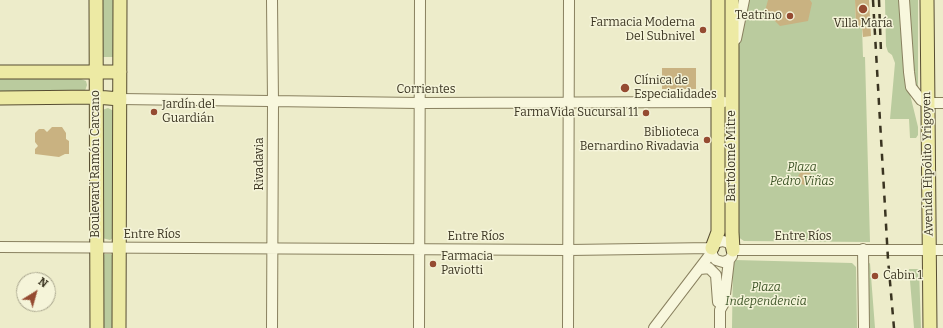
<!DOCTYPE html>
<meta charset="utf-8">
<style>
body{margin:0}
#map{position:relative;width:943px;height:328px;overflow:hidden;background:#edecca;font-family:Bitter,serif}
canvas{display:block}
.north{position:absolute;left:16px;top:272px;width:40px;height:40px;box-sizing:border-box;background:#f5f4d9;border:1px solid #aaa78f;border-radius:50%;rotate:37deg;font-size:11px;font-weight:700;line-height:16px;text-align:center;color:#3a3421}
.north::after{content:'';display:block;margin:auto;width:14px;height:18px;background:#954b31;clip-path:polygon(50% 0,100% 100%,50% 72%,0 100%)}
</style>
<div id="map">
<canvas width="943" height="328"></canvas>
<div class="north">N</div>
</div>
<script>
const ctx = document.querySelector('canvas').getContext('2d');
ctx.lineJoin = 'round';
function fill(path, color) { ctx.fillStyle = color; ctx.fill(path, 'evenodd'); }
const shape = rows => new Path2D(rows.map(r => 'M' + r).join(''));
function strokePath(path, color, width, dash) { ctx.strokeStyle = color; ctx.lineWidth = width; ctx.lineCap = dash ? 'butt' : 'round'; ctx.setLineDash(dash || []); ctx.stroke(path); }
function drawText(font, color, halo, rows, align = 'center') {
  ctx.font = font + ' Bitter,serif'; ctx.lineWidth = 3; ctx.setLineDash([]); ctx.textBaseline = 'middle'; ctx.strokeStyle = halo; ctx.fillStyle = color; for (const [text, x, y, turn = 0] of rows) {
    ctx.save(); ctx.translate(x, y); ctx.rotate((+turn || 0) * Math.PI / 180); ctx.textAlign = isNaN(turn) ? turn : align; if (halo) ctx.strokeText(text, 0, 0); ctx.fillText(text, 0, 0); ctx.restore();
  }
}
const green = shape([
 [101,0,115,0,115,57,101,57],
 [747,0,855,0,856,27,862,27,863,57,865,57,870,242,744,241,738,237,736,65],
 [885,0,901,0,907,82,918,127,918,135,916,138,910,138,909,119,890,119,895,63,892,55,888,52,886,46],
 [907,0,918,0,918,88,914,85],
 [0,78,81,79,86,81,87,85,85,91,0,92],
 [108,108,114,111,113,238,110,240,102,238,102,110],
 [105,254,111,254,114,257,115,328,101,328,103,255],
 [865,259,868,264,870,263,875,328,870,328],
 [735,260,852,263,856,267,857,328,732,328,733,264],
 [909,269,919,269,921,328,914,328]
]);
const building = shape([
 [768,0,810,0,812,3,808,21,780,26,765,11],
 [855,0,869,0,871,36,863,37,862,27,856,28],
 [662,68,696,68,696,89,662,89],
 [52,127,62,127,66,133,66,139,69,141,69,154,65,154,59,157,35,154,35,149,38,146,35,142,35,133,39,129,44,129,47,132],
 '798 178a7 7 0 1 1 14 0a7 7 0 1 1-14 0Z'
]);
const minor = shape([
 [272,0,273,102,272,328],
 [904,0,909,72,911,87,921,100,927,103,943,103],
 [736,39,744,0],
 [120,99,419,103,724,102],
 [0,247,569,250,712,248,715,243,723,241,729,243,733,250,943,250],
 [712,248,712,255,716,260,723,262,729,260],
 [863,249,864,328],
 [700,269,709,268,716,275,718,302],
 [419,328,420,0],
 [568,328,569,0],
 [654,328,712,252],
 [720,328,720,310,724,303,729,260,732,256,733,250]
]);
const major = shape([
 [96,0,97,328],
 [732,0,732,232,733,250],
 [927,0,930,328],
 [0,72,120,72],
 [0,98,96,97,120,99],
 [712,248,718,232,718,0],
 [119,328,120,0]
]);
const rail = shape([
 [873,0,888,259,894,328],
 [879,0,881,52]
]);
const markers = [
 [863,9,5,"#954b31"],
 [790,16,4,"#954b31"],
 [703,30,4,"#954b31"],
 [625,88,5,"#954b31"],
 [154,112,4,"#954b31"],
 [646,113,4,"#954b31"],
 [707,140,4,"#954b31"],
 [433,264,4,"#954b31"],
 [875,276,4,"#954b31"]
];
const poiNames = [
 ["Teatrino",782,16],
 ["Farmacia Moderna",695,23],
 ["Del Subnivel",695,37],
 ["Villa María",863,24,"center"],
 ["Clínica de",634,81,"left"],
 ["Especialidades",634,95,"left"],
 ["Jardín del",162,105,"left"],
 ["Guardián",162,119,"left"],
 ["FarmaVida Sucursal 11",638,113],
 ["Biblioteca",699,133],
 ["Bernardino Rivadavia",699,147],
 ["Farmacia",441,257,"left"],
 ["Paviotti",441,271,"left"],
 ["Cabin 1",883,276,"left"]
];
const streetNames = [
 ["Corrientes",426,90],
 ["Bartolomé Mitre",732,156,-90],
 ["Boulevard Ramón Carcano",96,164,-90],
 ["Rivadavia",260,164,-90],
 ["Avenida Hipólito Yrigoyen",928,164,-91],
 ["Entre Ríos",152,235],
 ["Entre Ríos",476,237],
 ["Entre Ríos",803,237]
];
const parkNames = [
 ["Plaza",802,168],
 ["Pedro Viñas",802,182],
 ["Plaza",766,288],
 ["Independencia",766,302]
];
fill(green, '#bacb9e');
fill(building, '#c9b281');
strokePath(minor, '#89805f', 12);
strokePath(major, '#574d32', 15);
strokePath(minor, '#f8f7dd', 10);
strokePath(major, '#edeaa4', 13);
strokePath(rail, '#3a3421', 2.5, [7, 7]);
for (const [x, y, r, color] of markers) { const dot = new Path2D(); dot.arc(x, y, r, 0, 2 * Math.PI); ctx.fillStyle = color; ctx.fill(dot); strokePath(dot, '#f5f4d9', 1.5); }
drawText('12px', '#3a3421', '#f5f4d9', poiNames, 'right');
drawText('12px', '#3a3421', '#f5f4d9', streetNames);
drawText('italic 12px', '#3f5629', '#f5f4d9', parkNames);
</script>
